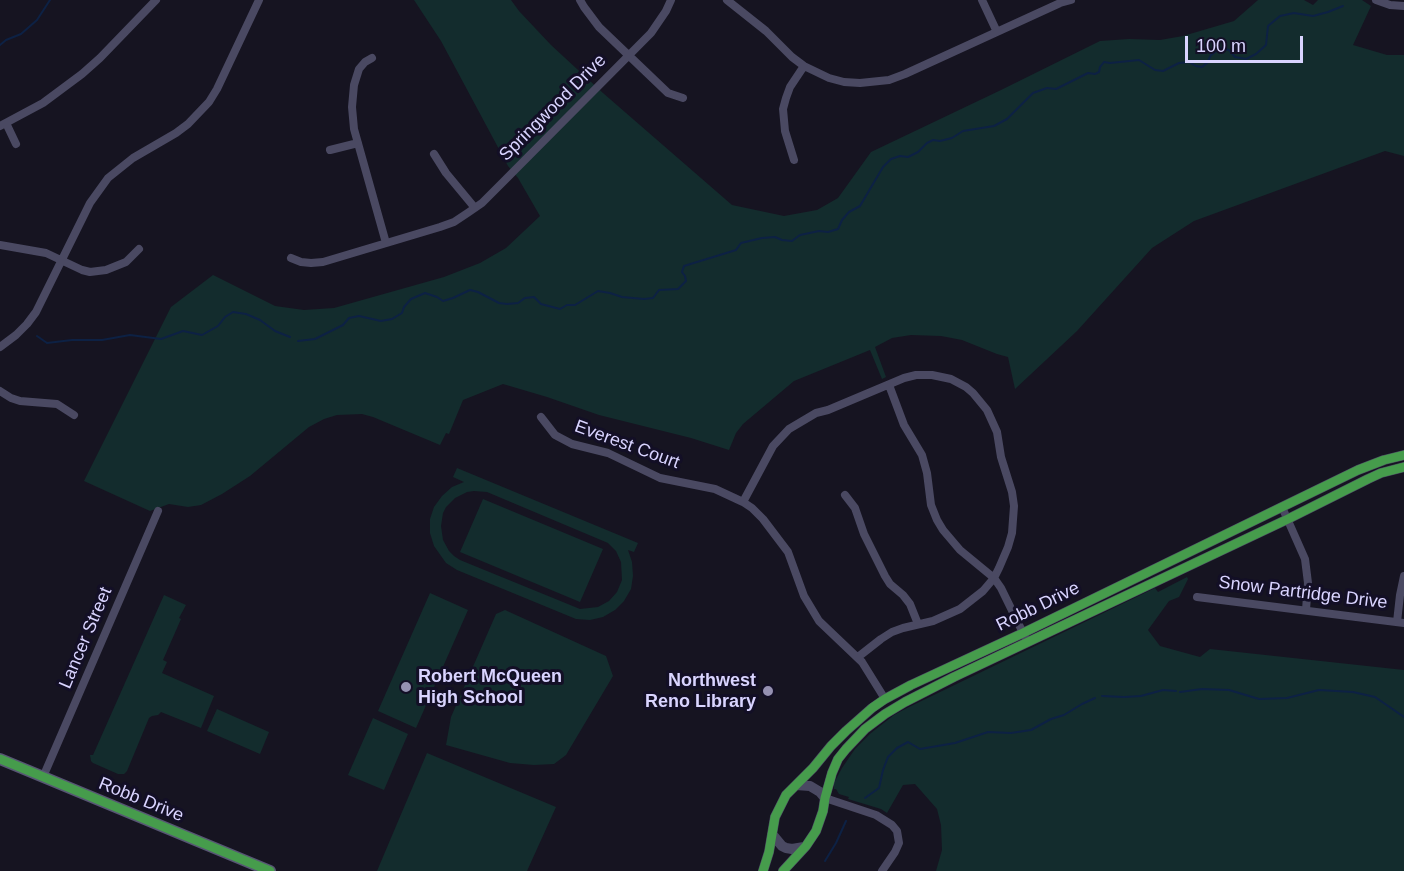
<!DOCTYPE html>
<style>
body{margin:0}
#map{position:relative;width:1404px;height:871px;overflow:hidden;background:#161421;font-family:Arial,sans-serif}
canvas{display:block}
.scale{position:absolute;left:1185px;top:36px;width:118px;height:27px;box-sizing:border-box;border:3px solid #d9d4ff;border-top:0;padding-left:8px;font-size:18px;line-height:21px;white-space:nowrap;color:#d9d4ff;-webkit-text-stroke:4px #130f26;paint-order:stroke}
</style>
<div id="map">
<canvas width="1404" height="871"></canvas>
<div class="scale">100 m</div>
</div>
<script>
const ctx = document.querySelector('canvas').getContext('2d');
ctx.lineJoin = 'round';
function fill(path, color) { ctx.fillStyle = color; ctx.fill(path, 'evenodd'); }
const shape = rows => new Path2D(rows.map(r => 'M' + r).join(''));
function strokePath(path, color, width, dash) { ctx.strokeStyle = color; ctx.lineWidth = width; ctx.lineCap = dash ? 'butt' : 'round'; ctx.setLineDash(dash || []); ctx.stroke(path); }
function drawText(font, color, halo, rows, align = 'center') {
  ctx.font = font + ' Arial,sans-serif'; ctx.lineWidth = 6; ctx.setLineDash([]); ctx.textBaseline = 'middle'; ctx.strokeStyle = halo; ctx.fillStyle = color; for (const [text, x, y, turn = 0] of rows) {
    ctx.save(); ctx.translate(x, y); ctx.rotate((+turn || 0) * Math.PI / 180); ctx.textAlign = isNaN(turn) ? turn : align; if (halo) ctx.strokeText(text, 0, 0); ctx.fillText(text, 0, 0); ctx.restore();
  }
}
const green = shape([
 [414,0,511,0,519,11,551,45,603,93,732,205,784,216,817,210,838,198,871,152,1001,90,1100,41,1129,39,1160,40,1183,36,1234,21,1258,0,1304,0,1313,5,1318,0,1362,0,1371,6,1353,45,1387,55,1404,55,1404,156,1385,151,1194,221,1152,248,1077,331,1015,389,1008,357,997,354,962,340,941,336,911,335,892,338,875,347,886,377,882,379,870,350,794,381,743,424,736,433,729,450,691,438,599,415,547,397,503,384,463,400,449,434,446,433,440,445,373,417,362,414,337,415,324,419,309,427,250,476,222,494,201,505,188,507,169,504,150,511,84,481,171,307,213,275,275,306,304,310,334,308,444,277,480,263,506,248,540,216,518,178,508,166,441,41],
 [457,468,638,543,634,552,628,550,632,562,633,576,631,589,624,601,615,610,603,617,590,620,576,619,457,570,446,563,434,546,430,533,430,519,434,507,442,496,452,487,464,482,453,477],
 [474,491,487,492,608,543,616,551,621,562,622,580,617,592,609,601,598,607,580,609,460,560,454,556,449,551,443,540,441,526,443,513,446,507,455,498,467,492],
 [483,499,603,549,580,602,460,552],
 [1187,577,1188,579,1179,597,1169,601,1148,630,1160,646,1200,657,1210,649,1404,670,1404,871,936,871,942,850,941,825,937,809,915,784,903,785,887,813,881,809,848,799,849,797,839,794,836,789,834,789,834,783,842,768,855,749,871,733,894,715,907,708,1155,588,1158,592],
 [430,593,468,610,416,728,378,711],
 [164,595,186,605,179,618,181,619,163,660,167,662,162,673,214,696,201,728,161,712,158,715,152,716,149,718,127,771,124,774,118,774,93,763,91,761,90,755,93,755],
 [505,610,606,656,613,676,566,755,554,764,534,765,510,763,446,745,451,717,496,614],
 [217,709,269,732,260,754,207,731],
 [373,718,408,734,384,790,348,775],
 [427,753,556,807,527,871,377,871]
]);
const stream = shape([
 [0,45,6,40,21,34,37,20,50,0],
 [37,336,47,343,72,340,102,340,130,335,161,339,183,331,202,335,218,326,225,317,233,312,246,314,260,320,275,331,290,337],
 [298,341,315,339,343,325,349,318,359,316,381,321,392,319,402,313,404,307,411,299,425,293,437,297,443,301,453,298,470,290,478,292,499,303,507,304,518,303,525,298,534,297,541,304,560,309,567,305,575,305,598,291,610,293,622,297,644,299,653,298,659,290,678,289,686,281,685,276,682,272,684,266,736,250,741,243,762,238,775,237,782,240,792,241,800,235,819,231,828,232,838,229,842,220,849,212,860,206,883,167,891,159,900,156,908,157,918,152,927,143,933,140,940,141,952,138,963,131,994,126,1007,119,1033,93,1047,88,1056,89,1088,73,1095,74,1099,72,1100,67,1104,62,1110,63,1139,60,1155,70,1163,71,1179,63,1189,62,1196,66,1202,67,1207,63,1211,55,1221,48,1229,50,1235,57,1246,59,1256,54,1266,45,1268,26,1280,16,1294,13,1313,16,1328,12,1343,6],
 [1180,692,1202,689,1229,690,1259,699,1287,698,1319,690,1353,692,1375,697,1404,717],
 [1102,696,1124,697,1141,696,1163,690,1176,691],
 [865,798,879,788,883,770,888,757,897,748,908,742,920,749,955,743,988,732,1011,733,1031,730,1051,719,1064,715,1082,704,1095,698],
 [825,861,836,843,846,821]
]);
const minor = shape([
 [580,0,584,7,599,27,668,93,683,98],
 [727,0,766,31,792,57,804,66,829,78,844,82,860,83,889,80,905,74,1060,3,1071,0],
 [982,0,997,32],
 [1376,0,1390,5,1404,6],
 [372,58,365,62,359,69,354,85,352,107,354,129,386,243],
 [6,123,16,144],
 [0,126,43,103,82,74,100,58,156,0],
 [330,150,358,143],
 [434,154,446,173,475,208],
 [794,160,785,131,783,109,786,98,790,87,804,66],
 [0,245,46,253,82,270,90,272,106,270,126,262,139,249],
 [291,258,301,262,311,263,323,262,440,227,454,222,469,212,482,203,505,180,651,33,666,11,671,0],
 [0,347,16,335,27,324,36,312,90,203,108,178,133,158,176,133,188,124,209,102,217,89,259,0],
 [889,385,904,425,922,455,927,473,931,505,937,520,943,530,960,550,994,578,1001,588,1025,637],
 [0,391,11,398,20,401,57,404,74,415],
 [541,417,555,435,572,444,608,453,660,478,715,489,743,502,752,508,763,519,788,552,804,596,819,621,862,662,885,699],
 [845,495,855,508,864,534,885,576,890,584,903,595,910,604,918,624],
 [743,502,773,446,789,429,816,413,828,410,904,378,916,375,932,375,951,379,966,387,973,393,987,410,997,432,1001,457,1012,492,1014,506,1012,533,1008,547,999,568,994,578,983,591,960,609,933,621,903,628,892,632,881,639,858,657],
 [1282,507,1305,559,1308,583,1306,610],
 [1197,597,1404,623],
 [1397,622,1400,595,1404,576],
 [43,777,158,511],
 [825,798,876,815,892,825,897,831,899,843,895,852,882,871]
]);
const tertiary = shape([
 [796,785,810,786,820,792,825,798],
 [772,834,782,846,786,848,792,849,804,847],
 [763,871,769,852,775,817,786,795,813,768,831,746,846,731,872,708,885,699,911,685,1023,633,1358,470,1384,460,1404,455],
 [783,871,806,846,816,831,823,811,825,798,832,773,838,759,846,749,865,729,885,714,905,702,954,677,1288,519,1368,479,1381,473,1404,467]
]);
const secondary = shape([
 [0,759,270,871]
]);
const cycleway = shape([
 [0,759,270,871],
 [763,871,769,852,775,817,786,795,813,768,831,746,846,731,872,708,885,699,911,685,1023,633,1358,470,1384,460,1404,455],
 [783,871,806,846,816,831,823,811,825,798,832,773,838,759,846,749,865,729,885,714,905,702,954,677,1288,519,1368,479,1381,473,1404,467]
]);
const markers = [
 [406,687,6,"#9591b1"],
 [768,691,6,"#9591b1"]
];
const streetNames = [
 ["Springwood Drive",553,108,-45],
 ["Everest Court",627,445,20],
 ["Snow Partridge Drive",1303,593,7],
 ["Robb Drive",1038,607,-26],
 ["Lancer Street",86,638,-67],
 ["Robb Drive",141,800,22]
];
const poiNames = [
 ["Robert McQueen",418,677],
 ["High School",418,698],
 ["Northwest",756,681,"right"],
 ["Reno Library",756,702,"right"]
];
fill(green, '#132c2d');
strokePath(stream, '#0d2144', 2);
strokePath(minor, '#4a4962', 8);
strokePath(tertiary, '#4a4962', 10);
strokePath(secondary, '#575674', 12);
strokePath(cycleway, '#469c4c', 9);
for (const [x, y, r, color] of markers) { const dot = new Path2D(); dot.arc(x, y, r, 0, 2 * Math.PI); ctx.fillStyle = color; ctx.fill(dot); strokePath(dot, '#130f26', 2); }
drawText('18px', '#d9d4ff', '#130f26', streetNames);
drawText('bold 18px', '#d9d4ff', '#130f26', poiNames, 'left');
</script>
